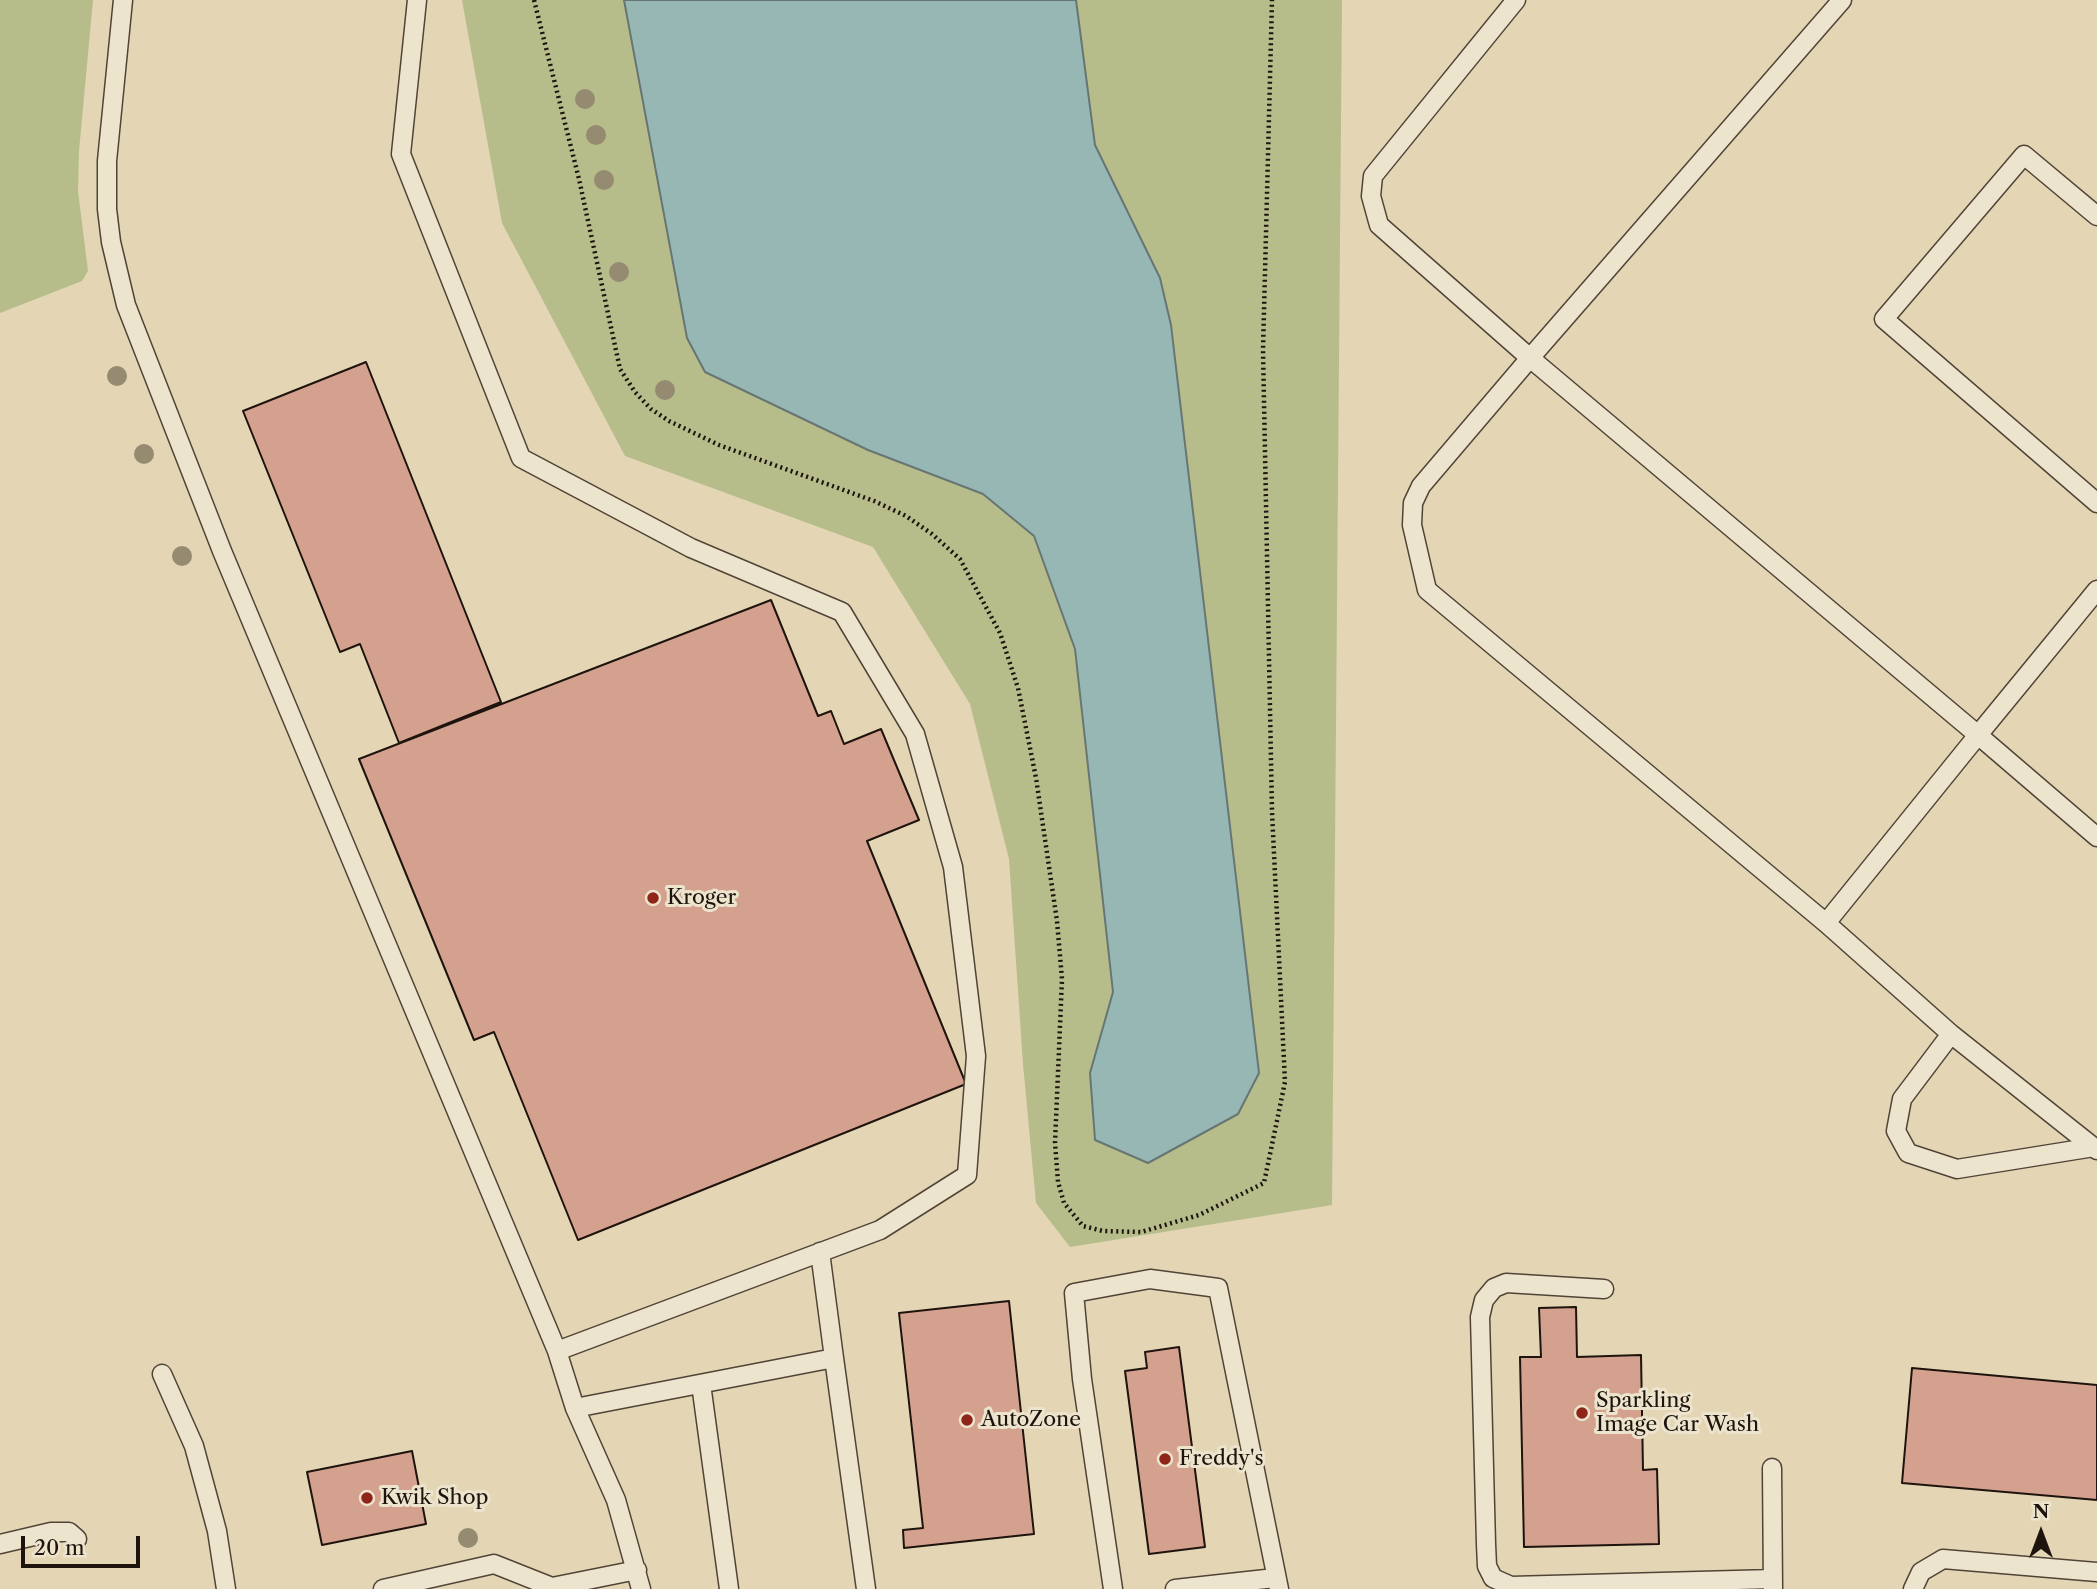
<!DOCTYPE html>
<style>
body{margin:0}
#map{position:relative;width:2097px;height:1589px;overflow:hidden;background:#e4d5b4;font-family:"Libre Caslon Text",serif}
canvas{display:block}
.north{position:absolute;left:2006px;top:1498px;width:70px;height:70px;-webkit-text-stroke:5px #ede4ce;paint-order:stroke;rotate:0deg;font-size:19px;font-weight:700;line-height:28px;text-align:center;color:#1e140d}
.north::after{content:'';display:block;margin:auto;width:24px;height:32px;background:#1e140d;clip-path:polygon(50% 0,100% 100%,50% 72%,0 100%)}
.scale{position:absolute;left:21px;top:1536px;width:119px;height:32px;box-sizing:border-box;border:4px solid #1e140d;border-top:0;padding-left:9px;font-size:21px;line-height:24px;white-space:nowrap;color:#1e140d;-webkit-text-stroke:5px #ede4ce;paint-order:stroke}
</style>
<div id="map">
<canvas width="2097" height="1589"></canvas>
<div class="north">N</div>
<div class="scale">20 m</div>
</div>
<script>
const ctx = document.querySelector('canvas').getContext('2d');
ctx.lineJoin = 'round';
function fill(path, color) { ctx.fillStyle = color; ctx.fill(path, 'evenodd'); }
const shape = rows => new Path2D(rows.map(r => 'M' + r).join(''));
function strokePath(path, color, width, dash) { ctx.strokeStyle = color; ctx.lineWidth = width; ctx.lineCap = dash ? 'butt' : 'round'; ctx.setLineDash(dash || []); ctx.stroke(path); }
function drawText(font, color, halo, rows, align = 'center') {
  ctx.font = font + ' "Libre Caslon Text",serif'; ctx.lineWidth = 6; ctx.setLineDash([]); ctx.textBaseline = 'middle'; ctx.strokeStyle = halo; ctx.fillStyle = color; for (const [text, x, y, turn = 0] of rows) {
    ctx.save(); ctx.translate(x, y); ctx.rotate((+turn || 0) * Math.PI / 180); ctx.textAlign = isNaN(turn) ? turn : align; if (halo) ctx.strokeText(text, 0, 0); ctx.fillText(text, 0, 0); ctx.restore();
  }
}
const green = shape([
 [0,0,93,0,79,151,78,191,88,271,82,281,0,313],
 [462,0,1342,0,1332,1205,1070,1247,1036,1203,1023,1064,1009,859,970,704,873,547,625,456,502,223]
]);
const water = shape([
 [624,0,1076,0,1095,145,1160,278,1171,325,1259,1073,1238,1114,1148,1163,1095,1140,1090,1073,1113,992,1075,649,1034,536,983,494,868,450,705,372,687,338,624,0]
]);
const building = shape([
 [366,362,501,702,399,743,360,644,340,652,243,411,366,362],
 [771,600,818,716,831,711,844,744,881,729,919,820,867,841,966,1084,578,1240,494,1032,474,1040,359,759,771,600],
 [1009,1301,1034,1534,904,1548,903,1530,923,1528,899,1313,1009,1301],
 [1576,1307,1577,1357,1641,1355,1643,1470,1657,1469,1659,1544,1524,1547,1520,1357,1541,1357,1539,1308,1576,1307],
 [1179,1347,1205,1547,1149,1554,1125,1371,1147,1368,1145,1352,1179,1347],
 [1912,1368,2097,1385,2097,1500,1902,1483,1912,1368],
 [412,1451,426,1524,322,1545,307,1472,412,1451]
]);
const path = shape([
 [534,0,579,179,620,369,635,392,651,409,669,421,719,445,874,501,906,516,932,534,960,559,1000,633,1018,688,1036,778,1057,921,1062,979,1055,1143,1058,1182,1064,1203,1083,1226,1103,1231,1141,1232,1199,1215,1264,1183,1285,1082,1272,812,1263,350,1272,0]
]);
const service = shape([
 [123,0,107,161,107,209,111,242,126,305,222,551,557,1351,575,1408,616,1500,641,1589],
 [417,0,401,154,521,458,691,548,842,612,915,734,953,867,976,1056,967,1175,880,1230,557,1351],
 [1516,0,1373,176,1371,196,1379,225,1530,358,1978,735,1826,923,1427,590,1412,525,1413,503,1421,486,1530,358,1842,0],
 [2097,216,2024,155,1884,319,2097,503],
 [2097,590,1978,735,2097,837],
 [1826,923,1951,1034,2097,1150],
 [1951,1034,1902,1099,1896,1131,1908,1153,1957,1169,2094,1147],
 [1604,1289,1506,1283,1494,1288,1484,1300,1480,1317,1486,1544,1487,1566,1493,1578,1511,1586,1773,1579],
 [834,1358,866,1589],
 [162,1374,194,1446,217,1531,226,1589],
 [701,1384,729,1589],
 [575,1408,834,1358,820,1252],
 [1772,1468,1773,1589],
 [0,1544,51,1532,69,1532,77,1539],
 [383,1589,494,1564,552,1587],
 [552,1589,552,1587,637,1570],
 [1113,1589,1082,1379,1074,1293,1150,1279,1218,1288,1279,1589],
 [1175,1589,1275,1578],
 [1913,1589,1921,1572,1943,1559,2097,1572]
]);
const trees = [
 [585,99],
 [596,135],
 [604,180],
 [619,272],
 [117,376],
 [665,390],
 [144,454],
 [182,556],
 [468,1538]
];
const markers = [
 [653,898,7,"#8f2418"],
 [1582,1413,7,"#8f2418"],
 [967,1420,7,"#8f2418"],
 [1165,1459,7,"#8f2418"],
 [367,1498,7,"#8f2418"]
];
const poiNames = [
 ["Kroger",667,898],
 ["Sparkling",1596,1401],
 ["Image Car Wash",1596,1425],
 ["AutoZone",981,1420],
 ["Freddy's",1179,1459],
 ["Kwik Shop",381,1498]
];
fill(green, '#b6bd8b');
fill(water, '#97b7b5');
strokePath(water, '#677672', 2);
fill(building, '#d4a18f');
strokePath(building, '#1e140d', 2);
strokePath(service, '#504437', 21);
strokePath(path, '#1e140d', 4.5, [2, 3.5]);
strokePath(service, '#ede4ce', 18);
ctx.fillStyle = '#948b70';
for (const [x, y] of trees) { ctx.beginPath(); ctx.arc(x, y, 10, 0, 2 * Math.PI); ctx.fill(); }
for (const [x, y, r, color] of markers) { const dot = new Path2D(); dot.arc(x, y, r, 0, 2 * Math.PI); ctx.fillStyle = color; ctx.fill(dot); strokePath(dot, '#ede4ce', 2.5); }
drawText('21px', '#1e140d', '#ede4ce', poiNames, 'left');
</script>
